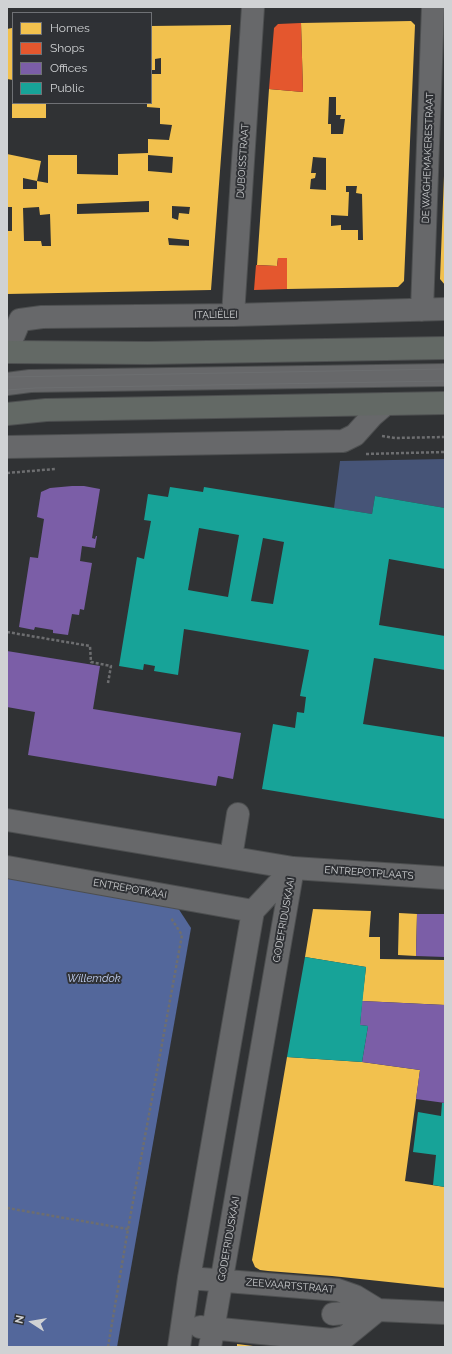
<!DOCTYPE html>
<meta charset="utf-8">
<style>
body{margin:0}
#map{position:relative;width:452px;height:1354px;overflow:hidden;background:#303234;font-family:Raleway,sans-serif}
canvas{display:block}
.frame{position:absolute;inset:0;border:8px solid #d0d2d4;pointer-events:none}
.legend{position:absolute;left:12px;top:12px;width:140px;height:92px;box-sizing:border-box;background:#2f3135;border:1px solid #6f7175;margin:0;padding:5px 7px;list-style:none;font-size:12px;color:#d0d2d4}
.legend li{display:flex;align-items:center;gap:8px;height:20px}
.legend b{width:20px;border:1px solid #6f7175}
.north{position:absolute;left:12px;top:1302px;width:40px;height:40px;-webkit-text-stroke:3px #2f3135;paint-order:stroke;rotate:282deg;font-size:11px;font-weight:700;line-height:16px;text-align:center;color:#d0d2d4}
.north::after{content:'';display:block;margin:auto;width:14px;height:18px;background:#d0d2d4;clip-path:polygon(50% 0,100% 100%,50% 72%,0 100%)}
</style>
<div id="map">
<canvas width="452" height="1354"></canvas>
<div class="frame"></div>
<ul class="legend">
<li><b style="height:11px;background:#f2c14e"></b>Homes</li>
<li><b style="height:11px;background:#e4572e"></b>Shops</li>
<li><b style="height:11px;background:#7b5ea7"></b>Offices</li>
<li><b style="height:11px;background:#17a398"></b>Public</li>
</ul>
<div class="north">N</div>
</div>
<script>
const ctx = document.querySelector('canvas').getContext('2d');
ctx.lineJoin = 'round';
function fill(path, color) { ctx.fillStyle = color; ctx.fill(path, 'evenodd'); }
const shape = rows => new Path2D(rows.map(r => 'M' + r).join(''));
function strokePath(path, color, width, dash) { ctx.strokeStyle = color; ctx.lineWidth = width; ctx.lineCap = dash ? 'butt' : 'round'; ctx.setLineDash(dash || []); ctx.stroke(path); }
function drawText(font, color, halo, rows, align = 'center') {
  ctx.font = font + ' Raleway,sans-serif'; ctx.lineWidth = 4; ctx.setLineDash([]); ctx.textBaseline = 'middle'; ctx.strokeStyle = halo; ctx.fillStyle = color; for (const [text, x, y, turn = 0] of rows) {
    ctx.save(); ctx.translate(x, y); ctx.rotate((+turn || 0) * Math.PI / 180); ctx.textAlign = isNaN(turn) ? turn : align; if (halo) ctx.strokeText(text, 0, 0); ctx.fillText(text, 0, 0); ctx.restore();
  }
}
const green = shape([
 [445,459,445,508,375,496,372,514,334,508,340,461]
]);
const water = shape([
 [7,875,176,905,191,928,117,1347,7,1347]
]);
const homes = shape([
 [411,21,415,25,404,281,398,287,287,289,287,258,278,258,277,266,257,265,269,89,303,92,301,23],
 [329,97,336,97,336,115,341,115,340,119,345,119,343,134,331,134,331,124,328,124],
 [313,157,326,158,326,190,310,189,311,179,315,178,316,173,311,173],
 [346,186,357,186,356,193,362,194,363,240,358,240,358,230,341,230,341,225,331,226,331,215,348,216,349,192,346,192],
 [231,25,211,290,7,294,7,231,12,231,12,207,7,207,7,154,41,161,37,181,23,178,23,189,37,189,37,181,48,183,48,155,77,155,77,174,118,175,118,154,148,153,148,139,169,140,172,125,160,124,160,108,147,107,147,103,151,103,151,74,161,74,161,58,155,59,155,70,151,70,151,26],
 [148,155,173,157,172,173,148,171],
 [149,201,149,212,77,214,77,204],
 [172,206,190,207,189,214,179,213,178,220,172,218],
 [39,207,40,215,50,214,51,246,42,246,41,241,24,241,23,208],
 [168,238,189,240,189,246,169,245],
 [12,28,13,28,13,80,7,79,7,29],
 [12,103,46,103,46,118,12,118],
 [444,176,445,176,445,285,440,279],
 [313,909,371,911,369,937,380,937,380,959,445,960,445,1005,362,1001,366,967,305,957],
 [399,913,417,914,416,956,398,955],
 [287,1057,362,1062,420,1070,405,1181,445,1187,445,1288,332,1276,268,1271,260,1270,255,1267,252,1260],
 [237,1344,253,1346,253,1347,237,1347]
]);
const shops = shape([
 [301,23,303,92,269,89,274,28,278,24],
 [278,258,287,258,287,289,254,290,256,265,277,266]
]);
const offices = shape([
 [72,486,84,486,100,489,92,538,95,539,96,536,97,536,95,548,82,546,80,561,92,563,84,610,80,609,79,615,72,614,68,635,53,633,53,630,35,627,34,630,19,627,30,557,38,558,44,519,37,517,41,492,50,488],
 [7,651,100,666,93,709,241,733,233,779,218,776,216,786,28,755,35,712,7,707],
 [417,914,445,914,445,957,416,956],
 [362,1001,445,1005,445,1103,416,1099,420,1070,362,1062,368,1026,360,1025]
]);
const public = shape([
 [170,487,203,492,204,487,372,514,375,496,445,508,445,569,389,559,379,625,445,636,445,670,374,658,363,724,445,737,445,819,262,789,273,724,295,728,297,712,304,713,306,697,300,696,309,650,184,629,178,675,154,671,155,666,144,664,143,670,119,666,137,557,144,559,151,521,144,520,148,494,168,497],
 [199,528,239,535,228,597,188,590],
 [263,538,284,542,273,604,251,601],
 [305,957,366,967,360,1025,368,1026,362,1062,287,1057],
 [442,1103,445,1103,445,1187,433,1185,436,1155,413,1152,418,1112,441,1116]
]);
const path = shape([
 [382,436,395,438,445,437],
 [366,454,445,452],
 [7,473,55,469],
 [7,632,90,646,91,662,111,666,108,683],
 [7,1208,128,1229],
 [108,1347,128,1229,182,935,171,918]
]);
const minor = shape([
 [422,310,433,7],
 [233,315,253,7],
 [7,351,20,320,42,317,233,315,445,309],
 [7,384,30,381,445,375],
 [7,447,343,441,355,435,372,416,386,404],
 [7,820,293,868,445,878],
 [231,857,238,814],
 [7,867,253,911],
 [189,1278,338,1290,355,1296,378,1310],
 [333,1314,378,1310,445,1313],
 [200,1327,332,1340,345,1337,378,1310],
 [179,1347,189,1278,253,911,293,868],
 [210,1347,293,868]
]);
const major = shape([
 [7,352,148,353,445,348],
 [7,414,46,410,445,403]
]);
const tram = shape([
 [7,377,445,369],
 [7,390,35,388,445,381]
]);
const streetNames = [
 ["DE WAGHEMAKERESTRAAT",428,158,-88],
 ["DUBOISSTRAAT",243,161,-86],
 ["ITALIËLEI",216,315,-1],
 ["ENTREPOTPLAATS",369,873,4],
 ["ENTREPOTKAAI",130,889,10],
 ["GODEFRIDUSKAAI",284,920,-80],
 ["GODEFRIDUSKAAI",229,1239,-80],
 ["ZEEVAARTSTRAAT",290,1286,5]
];
const waterNames = [
 ["Willemdok",94,979]
];
fill(green, '#465477');
fill(water, '#53679b');
fill(homes, '#f2c14e');
fill(shops, '#e4572e');
fill(offices, '#7b5ea7');
fill(public, '#17a398');
strokePath(minor, '#4d4f50', 24);
strokePath(major, '#4d4f50', 24);
strokePath(path, '#6d6e70', 2.5, [3, 2]);
strokePath(minor, '#67686a', 22);
strokePath(major, '#636965', 22);
strokePath(tram, '#6c6e70', 1);
drawText('10px', '#d0d2d4', '#2f3135', streetNames);
drawText('italic 11px', '#c3d1f3', '#2f3135', waterNames);
</script>
